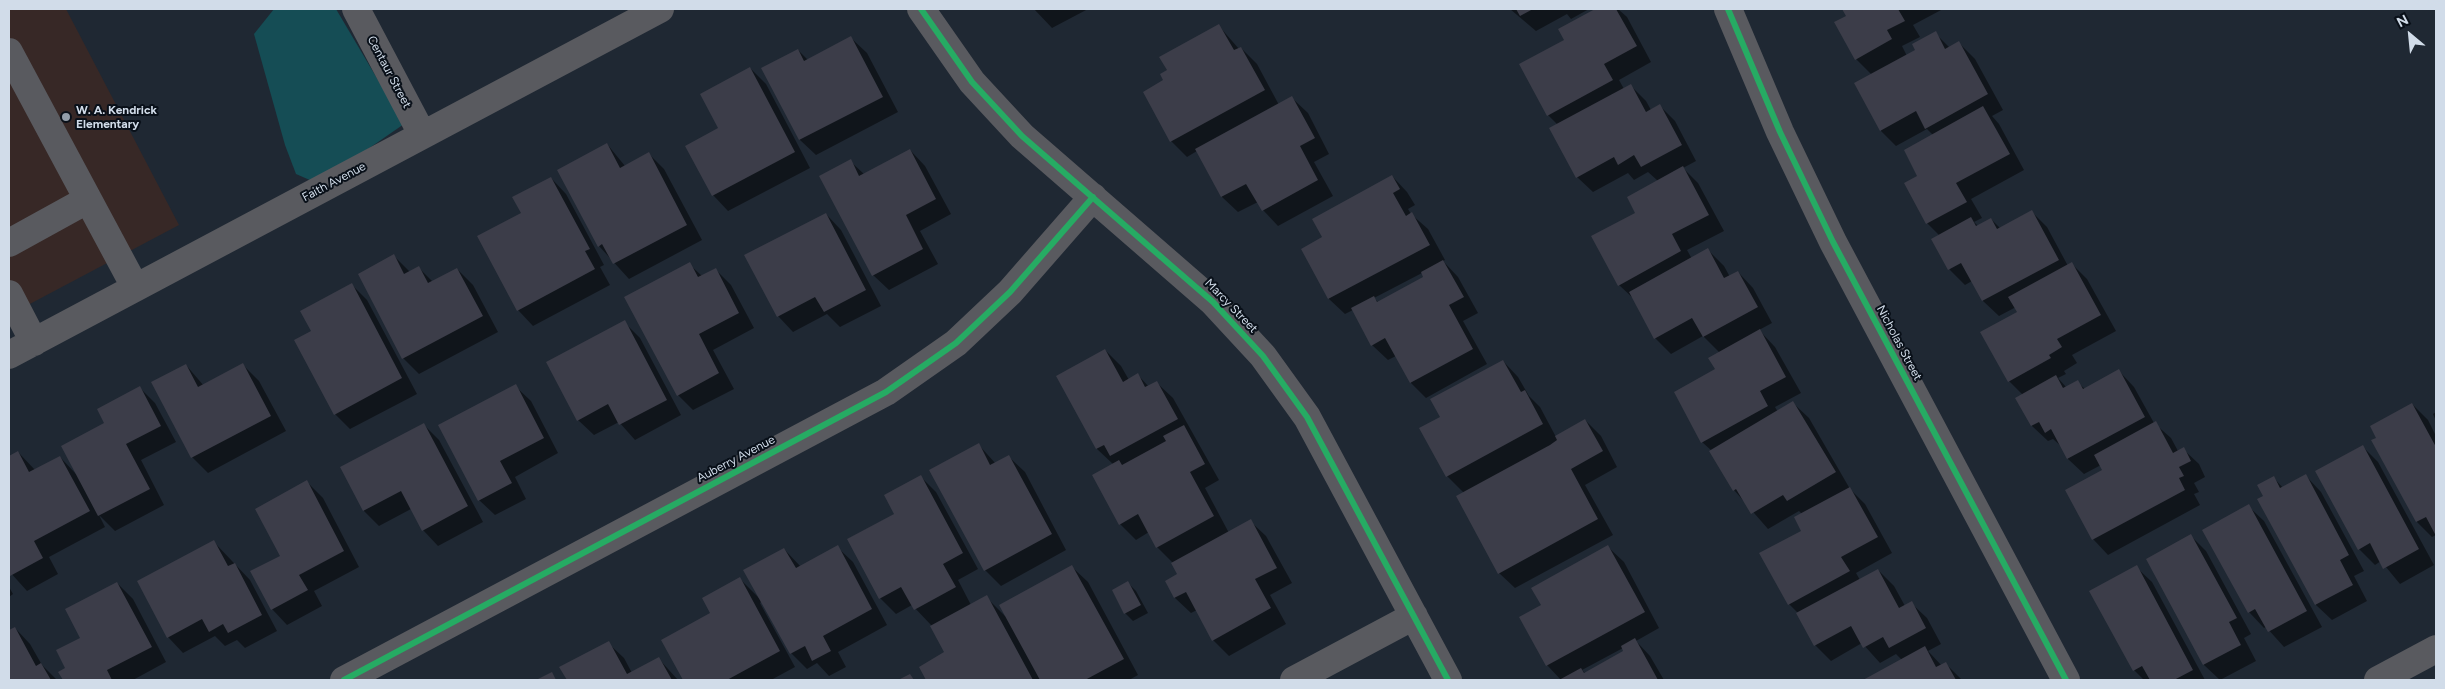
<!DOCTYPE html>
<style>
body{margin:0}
#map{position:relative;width:2445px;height:689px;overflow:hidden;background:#1f2833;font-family:Figtree,sans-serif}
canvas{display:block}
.frame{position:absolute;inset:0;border:10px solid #d1dce9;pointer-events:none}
.north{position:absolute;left:2385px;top:10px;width:50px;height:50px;-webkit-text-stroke:4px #091019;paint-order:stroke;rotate:332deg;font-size:14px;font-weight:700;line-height:20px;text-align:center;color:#d1dce9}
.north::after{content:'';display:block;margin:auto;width:18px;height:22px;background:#d1dce9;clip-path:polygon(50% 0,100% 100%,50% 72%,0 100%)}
</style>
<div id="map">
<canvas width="2445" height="689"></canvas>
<div class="frame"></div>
<div class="north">N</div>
</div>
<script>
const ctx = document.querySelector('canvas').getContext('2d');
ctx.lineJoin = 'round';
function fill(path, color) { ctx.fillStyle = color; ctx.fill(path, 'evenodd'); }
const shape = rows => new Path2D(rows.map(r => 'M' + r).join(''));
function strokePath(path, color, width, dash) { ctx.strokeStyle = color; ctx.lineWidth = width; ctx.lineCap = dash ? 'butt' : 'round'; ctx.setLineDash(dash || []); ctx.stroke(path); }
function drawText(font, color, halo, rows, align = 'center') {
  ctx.font = font + ' Figtree,sans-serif'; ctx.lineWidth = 4; ctx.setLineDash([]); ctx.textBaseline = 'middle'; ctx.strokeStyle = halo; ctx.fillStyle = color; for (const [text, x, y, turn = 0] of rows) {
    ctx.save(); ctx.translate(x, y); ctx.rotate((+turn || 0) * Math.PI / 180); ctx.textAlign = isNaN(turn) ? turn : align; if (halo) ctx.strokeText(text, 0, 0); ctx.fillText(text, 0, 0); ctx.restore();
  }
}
const education = shape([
 [9,9,66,9,179,225,9,315]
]);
const water = shape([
 [274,9,336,9,404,124,329,176,312,181,296,174,285,145,254,34]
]);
const shadow = shape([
 [1034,9,1088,9,1052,28],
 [1510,9,1589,9,1571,19,1567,14,1536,31],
 [1598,9,1618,9,1627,17,1651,62,1619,80,1624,89,1630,85,1646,101,1651,110,1659,105,1675,121,1696,161,1683,168,1698,183,1724,231,1687,250,1692,259,1708,250,1724,266,1730,277,1738,272,1753,288,1772,323,1759,330,1775,347,1801,393,1775,407,1778,412,1793,403,1809,418,1850,489,1865,504,1892,553,1856,573,1860,580,1878,570,1894,586,1905,606,1911,603,1927,618,1941,644,1928,651,1942,666,1946,664,1962,680,1865,680,1902,660,1896,654,1880,663,1862,643,1831,661,1815,645,1798,613,1789,604,1803,531,1802,514,1799,511,1768,529,1734,490,1712,451,1702,442,1720,353,1703,336,1671,354,1655,338,1635,300,1619,285,1637,213,1658,181,1648,172,1634,180,1628,173,1593,192,1577,177,1558,125,1548,115,1521,65,1565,40,1560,30],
 [1844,9,1943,9,1913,25,1920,37,1902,46,1907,56,1917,50,1935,33,1950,48,1959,43,1975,59,2003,110,1992,116,1999,124,2024,170,1971,199,1982,218,1974,222,1978,226,1991,219,2000,228,2032,212,2047,227,2068,266,2072,264,2087,279,2116,331,2072,355,2077,363,2064,371,2066,374,2058,378,2066,387,2077,382,2085,389,2119,371,2134,387,2154,423,2171,438,2178,451,2183,449,2199,464,2205,477,2194,483,2199,492,2194,494,2200,505,2108,555,2093,539,2104,470,2101,465,2084,474,2068,459,2062,447,2053,439,2048,441,2032,426,2017,399,2023,395,2009,381,2019,313,2016,307,1999,316,1983,301,1972,281,1965,285,1950,270,1933,239,1939,235,1927,223,1919,176,1933,135,1927,129,1896,146,1881,131,1855,84,1872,75,1856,59,1848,17],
 [1219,26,1239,49,1241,48,1257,64,1279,105,1292,98,1308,113,1329,154,1314,162,1333,196,1278,226,1263,210,1258,202,1238,212,1222,197,1197,151,1187,157,1171,141,1165,80,1169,71],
 [851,38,867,53,898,112,816,155,800,140,763,68,798,50,808,60],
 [750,68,766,84,810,168,728,211,713,195,720,129],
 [607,144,625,166,649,154,664,169,702,240,629,279,599,246],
 [910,150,925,166,951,214,920,231,938,264,889,290,873,275,850,161,864,174],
 [1392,176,1407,192,1415,205,1408,209,1411,214,1428,229,1445,260,1443,261,1458,277,1478,313,1463,321,1487,364,1426,398,1411,383,1396,356,1388,360,1372,345,1353,310,1345,314,1329,299,1303,249,1324,238],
 [1422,273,1425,277,1379,303,1374,298],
 [551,178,566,194,604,265,600,267,610,285,533,326,518,310,522,213],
 [826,214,841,230,881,306,840,327,827,314,793,332,778,316],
 [394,256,410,272,419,268,433,282,457,269,473,285,498,332,419,374,403,358],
 [689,264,702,276,715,269,731,285,754,328,713,350,734,389,693,410,678,395],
 [351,284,367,300,417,394,350,429,335,414],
 [624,322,640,338,681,415,635,440,619,422,594,435,578,420],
 [1105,350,1121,366,1129,380,1138,375,1149,387,1157,383,1173,398,1219,480,1205,488,1229,533,1250,521,1266,536,1292,583,1270,595,1286,624,1229,656,1213,640,1197,610,1191,613,1175,598,1166,582,1178,575,1173,563,1157,547,1149,532,1136,540,1120,524,1114,465,1097,449,1058,376],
 [1503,361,1518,377,1529,396,1540,407,1556,437,1585,420,1601,436,1617,467,1585,485,1613,535,1515,588,1499,573,1464,493,1447,476,1442,417],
 [186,365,204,386,243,365,259,381,286,431,208,473,192,457],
 [515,386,531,401,558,453,515,477,526,499,495,515,479,500],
 [140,388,155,403,176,442,141,460,164,505,115,531,99,515,105,527,49,557,58,574,27,591,9,571,9,457,18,452,35,470,60,457,76,474,106,424],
 [2412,404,2428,420,2436,436,2436,535,2432,537,2417,522,2378,438],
 [2436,412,2436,421,2433,414],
 [423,424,439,440,483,522,438,546,423,530,411,509,379,526,364,511,342,468],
 [978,444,996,464,1009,457,1025,472,1066,550,1001,586,985,570],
 [2362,446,2378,462,2434,565,2400,584,2381,561,2375,565,2359,549,2317,471],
 [2306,476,2321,492,2364,571,2354,576,2367,601,2332,620,2316,605,2259,499,2265,496,2274,478,2283,488],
 [921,477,936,492,978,569,958,580,971,605,986,597,1005,616,1072,567,1088,582,1138,675,1129,680,928,680,921,667,946,653,931,625,912,605,896,614,880,598,848,539,895,514],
 [307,482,323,498,359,567,314,591,322,606,287,625,272,609,281,556],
 [2248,506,2264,521,2322,627,2284,647,2266,627,2264,628,2249,612],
 [2191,536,2206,551,2251,634,2244,638,2256,661,2220,680,2204,665,2147,559],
 [214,542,250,580,277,631,245,648,237,640,225,646,215,636,183,653,168,637],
 [837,547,853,562,887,625,838,652,846,667,829,676,817,663,807,669,791,653,762,601,760,603,795,667,771,680,684,680,663,640,712,614,740,579,759,598,784,549,801,567],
 [1608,547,1624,562,1659,628,1636,641,1650,656,1664,680,1561,680,1547,665,1542,606],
 [1623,648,1625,652,1585,673,1582,670],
 [2136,567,2152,582,2205,680,2144,680,2134,670],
 [117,583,133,599,166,662,133,680,64,680,60,672,67,669,82,639],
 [1128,583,1136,591,1148,613,1133,621,1125,613],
 [9,587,13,594,9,597],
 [15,628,30,644,42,665,57,680,9,680,9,631],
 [608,643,624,658,632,673,659,659,678,680,568,680,561,668]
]);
const building = shape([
 [1516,9,1533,9,1520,16],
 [1595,9,1616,9,1637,46,1604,64,1613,80,1547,116,1519,64,1564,40,1558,29],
 [1842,9,1898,9,1905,21,1887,30,1892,39,1855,60,1834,22,1846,16],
 [1219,24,1234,50,1241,47,1265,90,1170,142,1143,92,1163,80,1160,74,1167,70,1159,57],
 [1936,31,1945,49,1959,41,1988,94,1925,129,1916,111,1880,131,1854,83,1915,50,1912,44],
 [851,36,883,97,799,140,761,68,798,49,804,61],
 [750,67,795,152,712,196,685,146,718,128,700,94],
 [1631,84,1646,112,1660,104,1682,145,1641,167,1634,155,1618,165,1614,157,1576,178,1549,128],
 [1292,96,1315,138,1300,146,1318,180,1262,211,1246,184,1221,197,1195,149],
 [1983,106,2010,154,1956,183,1967,202,1926,224,1904,183,1917,176,1904,150],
 [607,143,620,168,649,152,687,225,613,264,602,244,598,247,557,170],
 [910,149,936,199,906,215,923,249,872,276,819,176,851,159,859,176],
 [1683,166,1709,215,1672,234,1681,251,1618,286,1591,236,1635,213,1627,197],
 [1392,175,1400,189,1393,193,1406,216,1412,212,1430,245,1328,299,1301,249,1322,237,1312,219],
 [551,177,590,249,585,251,595,269,517,311,477,236,521,213,512,197],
 [2032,210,2059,260,1982,301,1961,263,1948,270,1931,239,1971,217,1976,226,1991,218,1997,229],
 [826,213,866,290,824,312,815,297,777,317,744,255],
 [1708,248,1724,278,1738,271,1758,307,1703,337,1692,318,1654,339,1629,292],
 [394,254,404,274,419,266,428,283,457,268,483,316,402,359,358,274],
 [1443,260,1464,297,1449,305,1473,349,1410,383,1385,338,1371,346,1351,308,1374,296,1377,302,1423,277,1421,272],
 [690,262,698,277,716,268,739,313,699,334,719,373,677,396,624,297],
 [2072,262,2101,315,2057,339,2062,347,2049,355,2051,358,2008,382,1980,332,2017,312,2008,297],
 [352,283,402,378,334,415,294,340,311,331,300,311],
 [625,320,667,400,619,425,608,404,577,421,546,362],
 [1760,329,1786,377,1760,391,1768,406,1701,443,1674,392,1715,369,1708,358],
 [1105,349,1123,382,1138,373,1145,387,1157,381,1178,419,1110,456,1104,445,1096,449,1056,376],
 [1503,360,1521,392,1525,390,1543,424,1446,477,1419,428,1440,417,1430,399],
 [243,363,271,416,191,458,151,382,186,364,198,387],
 [2119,369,2145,417,2067,459,2051,429,2045,433,2039,422,2031,426,2015,398,2056,375,2063,388,2078,380,2083,389],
 [516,384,544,438,500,461,512,483,478,501,438,425],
 [140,386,161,426,126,444,150,489,98,516,61,446,104,423,97,409],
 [1793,401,1836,472,1787,501,1783,495,1751,514,1736,489,1733,491,1709,451],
 [2412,403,2436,447,2436,536,2426,517,2416,522,2371,440,2376,438,2370,426],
 [1585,419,1603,451,1571,469,1598,519,1498,574,1456,496,1550,445,1557,440,1555,436],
 [2156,421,2173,453,2184,447,2191,461,2179,467,2184,476,2179,478,2185,490,2092,540,2065,490,2102,470,2094,455],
 [424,423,468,506,422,531,401,491,363,511,340,467],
 [1184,425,1205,464,1190,472,1214,516,1156,548,1138,514,1119,525,1092,475,1119,460,1122,465,1166,441,1163,436],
 [979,443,990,465,1009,455,1052,534,984,571,929,470],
 [2363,445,2419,549,2383,569,2370,543,2358,550,2315,471],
 [18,451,29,472,60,456,90,511,34,541,43,558,10,576,9,456],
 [2306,474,2349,555,2340,560,2353,585,2315,605,2257,499,2263,496,2257,485,2274,476,2280,488],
 [921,475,963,553,943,564,956,587,914,610,901,587,879,599,847,539,894,514,884,495],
 [307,480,344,551,299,575,308,590,271,610,250,571,280,556,255,509],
 [1850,487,1878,537,1841,557,1850,571,1788,605,1759,553,1801,531,1794,517],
 [2249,504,2307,611,2268,632,2255,609,2248,613,2202,530],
 [1251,519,1277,568,1255,579,1271,608,1212,641,1186,592,1174,598,1165,581,1177,574,1171,563],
 [2191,534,2237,618,2229,622,2241,645,2203,665,2146,559],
 [214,540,228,566,235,563,262,615,228,633,223,624,209,632,202,619,167,638,137,581],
 [838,545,872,609,823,636,831,651,812,661,805,646,790,654,743,570,784,548,796,568],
 [1608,545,1645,612,1546,666,1519,617,1541,605,1531,588],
 [1072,565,1124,659,1085,680,1040,680,999,605],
 [2137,565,2193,670,2174,680,2150,680,2142,666,2133,671,2089,591],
 [1878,569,1899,608,1912,601,1926,628,1889,648,1883,637,1863,648,1851,626,1814,646,1796,613],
 [740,577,780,651,727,680,683,680,661,640,710,613,702,598],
 [1128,581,1141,605,1124,614,1112,590],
 [117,582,152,647,107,670,112,680,63,680,58,672,65,668,56,650,80,638,65,609],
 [987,595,1033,680,926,680,919,667,944,652,930,626],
 [15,627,36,666,41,663,51,680,9,680,9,630],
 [1635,638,1658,680,1559,680,1581,668,1584,673,1623,651,1621,646],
 [609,641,627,674,659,657,672,680,567,680,559,667],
 [1925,646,1936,667,1946,662,1956,680,1863,680],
 [552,672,556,680,536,680],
 [910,674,914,680,898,680]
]);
const minor = shape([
 [356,9,422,134],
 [921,9,972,82,1022,136,1213,302,1263,356,1307,417,1448,680],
 [1728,9,1780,132,1833,242,2066,680],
 [9,52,135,287],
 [9,243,87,200],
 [9,294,34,342],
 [9,355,660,9],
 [344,680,886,392,956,343,1010,292,1093,197],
 [1294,680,1414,616],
 [2378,680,2436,649]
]);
const cycleway = shape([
 [921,9,972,82,1022,136,1213,302,1263,356,1307,417,1448,680],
 [1728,9,1780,132,1833,242,2066,680],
 [344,680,886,392,956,343,1010,292,1093,197]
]);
const markers = [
 [66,117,5,"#939da9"]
];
const streetNames = [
 ["Centaur Street",389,72,62],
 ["Faith Avenue",334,182,-28],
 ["Marcy Street",1231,306,46],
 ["Nicholas Street",1899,343,62],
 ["Auberry Avenue",736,459,-28]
];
const poiNames = [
 ["W. A. Kendrick",76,110],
 ["Elementary",76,124]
];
fill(education, '#372826');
fill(water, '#154d55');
fill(shadow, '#0007');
fill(building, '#3c3d49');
strokePath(minor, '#595a5f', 28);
strokePath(cycleway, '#26ab63', 6);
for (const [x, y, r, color] of markers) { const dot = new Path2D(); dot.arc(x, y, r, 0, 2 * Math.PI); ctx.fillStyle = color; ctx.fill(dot); strokePath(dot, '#091019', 2); }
drawText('12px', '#d1dce9', '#091019', streetNames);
drawText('bold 12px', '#d1dce9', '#091019', poiNames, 'left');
</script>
